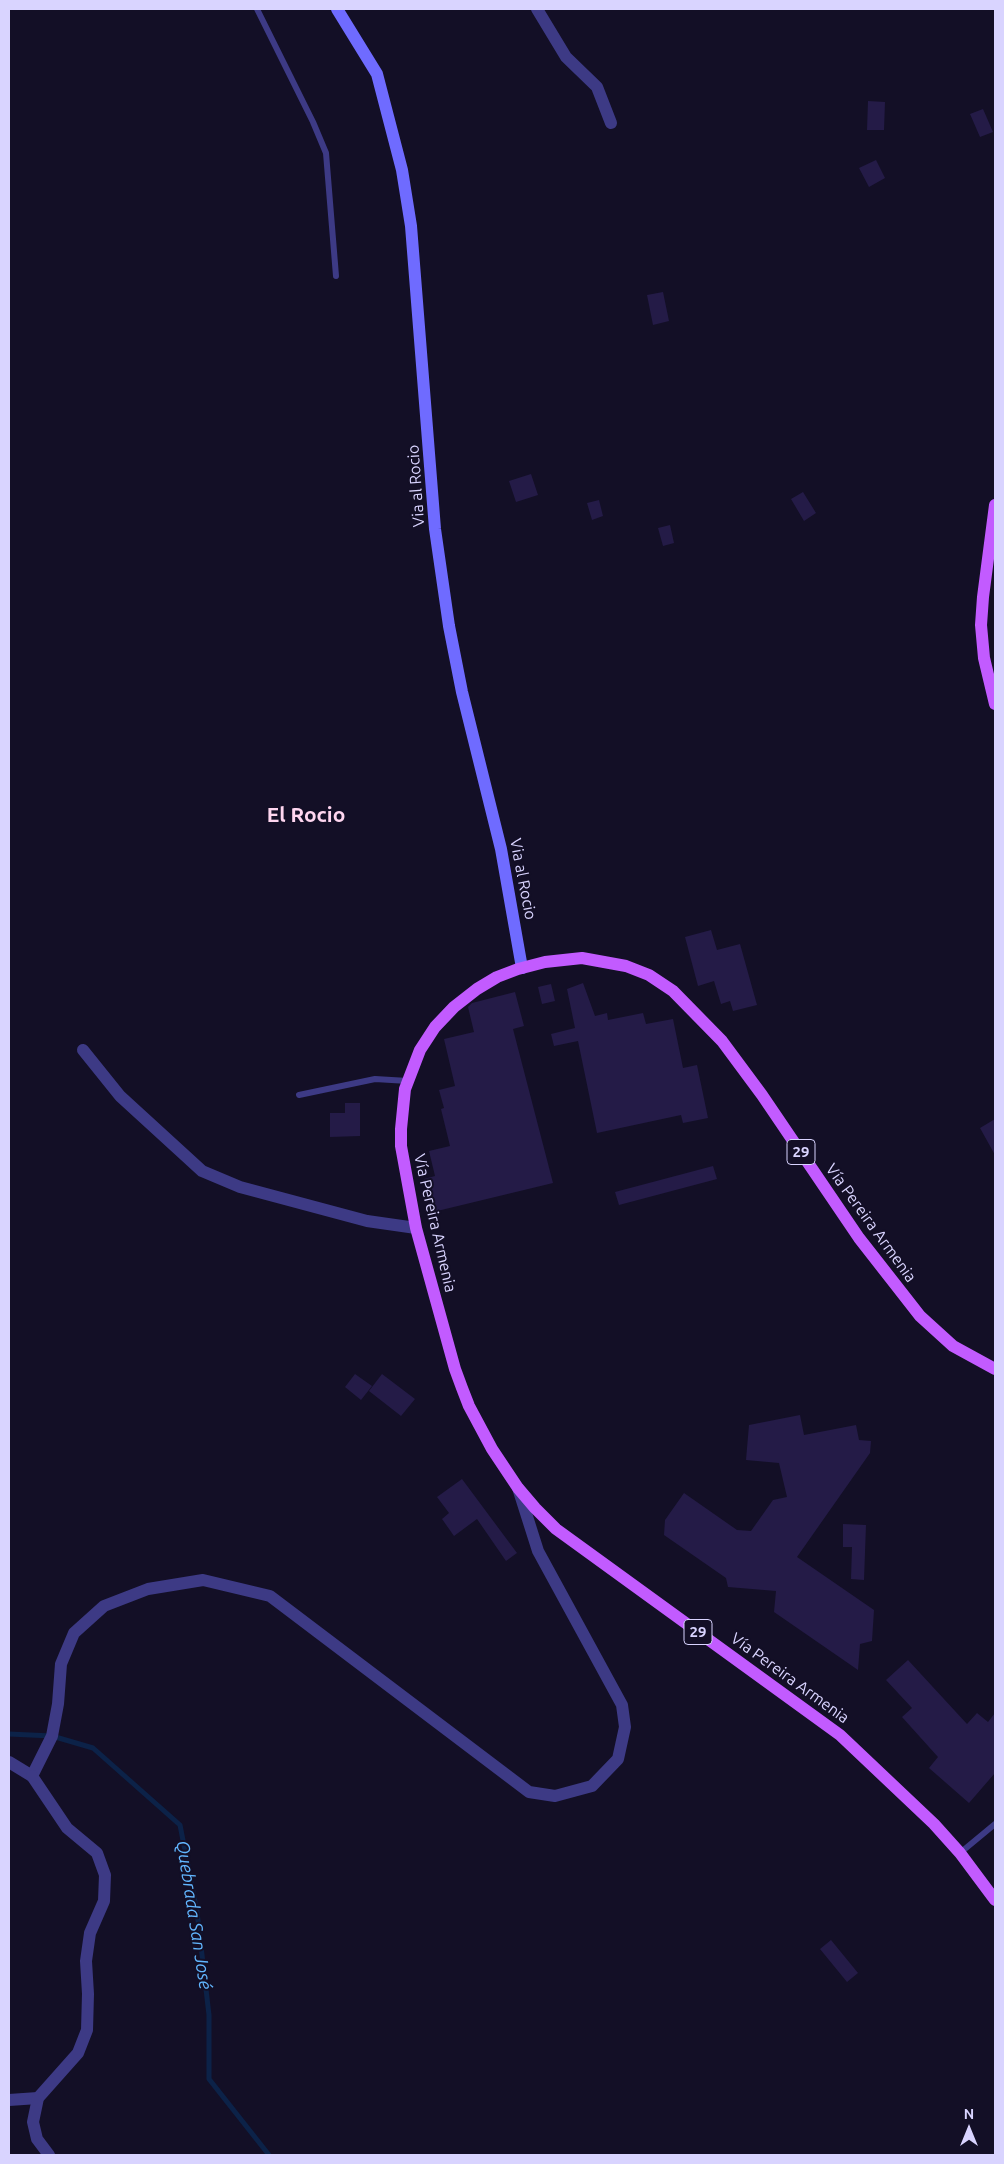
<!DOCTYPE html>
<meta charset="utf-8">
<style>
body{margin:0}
#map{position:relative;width:1004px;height:2164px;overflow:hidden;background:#130f26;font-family:Ubuntu,sans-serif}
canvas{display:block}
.frame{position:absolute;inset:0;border:10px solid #d9d4ff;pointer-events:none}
.north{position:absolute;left:944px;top:2104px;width:50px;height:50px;-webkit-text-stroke:4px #130f26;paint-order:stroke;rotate:0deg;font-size:14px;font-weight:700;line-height:20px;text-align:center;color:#d9d4ff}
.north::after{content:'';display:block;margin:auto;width:18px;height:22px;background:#d9d4ff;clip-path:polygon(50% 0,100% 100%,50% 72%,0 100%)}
</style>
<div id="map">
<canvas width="1004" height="2164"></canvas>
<div class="frame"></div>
<div class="north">N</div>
</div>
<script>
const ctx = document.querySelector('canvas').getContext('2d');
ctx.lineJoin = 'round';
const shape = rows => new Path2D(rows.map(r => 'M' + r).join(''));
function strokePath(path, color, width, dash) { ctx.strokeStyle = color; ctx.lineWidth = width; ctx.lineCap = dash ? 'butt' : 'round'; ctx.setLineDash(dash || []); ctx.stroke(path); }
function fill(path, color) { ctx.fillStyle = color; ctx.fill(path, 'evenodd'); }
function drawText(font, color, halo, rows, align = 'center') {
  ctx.font = font + ' Ubuntu,sans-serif'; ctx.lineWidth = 4; ctx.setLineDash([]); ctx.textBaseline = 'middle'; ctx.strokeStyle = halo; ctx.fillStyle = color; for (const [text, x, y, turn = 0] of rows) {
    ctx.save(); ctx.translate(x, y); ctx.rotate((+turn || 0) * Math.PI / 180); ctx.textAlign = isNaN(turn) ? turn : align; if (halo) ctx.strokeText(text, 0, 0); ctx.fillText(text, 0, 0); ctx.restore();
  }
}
const stream = shape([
 [9,1734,52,1736,93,1748,180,1825,197,1912,209,2015,209,2079,269,2155]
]);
const building = shape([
 [868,101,885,102,884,130,867,130],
 [983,109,993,132,980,137,970,114],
 [876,160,885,178,869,187,859,168],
 [663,292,669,321,653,325,647,295],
 [531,474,538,495,516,502,509,481],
 [803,492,816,513,804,521,791,499],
 [599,500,603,516,592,520,587,503],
 [670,525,674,543,663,546,658,528],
 [711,930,717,950,740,944,757,1005,733,1011,730,1001,721,1004,714,981,698,986,685,937],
 [583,983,595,1016,607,1013,608,1020,643,1013,646,1024,673,1019,683,1068,697,1065,708,1118,683,1123,681,1115,597,1133,578,1041,554,1046,551,1034,575,1028,567,989],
 [551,984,555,1001,542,1004,538,987],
 [515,992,524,1026,513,1029,553,1183,433,1212,424,1179,435,1176,429,1151,450,1146,441,1109,444,1108,439,1090,455,1086,444,1039,474,1032,468,1007,472,1003],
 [345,1103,360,1103,360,1136,330,1137,330,1113,345,1113],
 [995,1119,995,1155,980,1128],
 [713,1166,717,1179,619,1205,615,1192],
 [355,1374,372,1386,361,1400,345,1387],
 [382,1374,415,1399,401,1416,369,1391],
 [800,1415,804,1435,856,1425,859,1440,871,1441,870,1453,797,1557,874,1610,872,1641,860,1644,858,1670,774,1612,776,1591,728,1587,726,1578,664,1535,665,1520,684,1493,737,1530,751,1531,773,1500,787,1497,779,1463,746,1460,749,1425],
 [462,1479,517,1553,506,1561,477,1519,454,1536,442,1519,449,1513,437,1497],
 [843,1524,866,1525,864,1580,851,1579,852,1547,843,1547],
 [908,1660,967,1724,977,1713,988,1722,995,1713,995,1773,969,1803,929,1768,938,1757,902,1717,912,1708,886,1680],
 [831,1940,858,1973,847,1982,820,1949]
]);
const service = shape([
 [257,9,313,122,326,153,336,276],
 [299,1095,375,1079,408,1081],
 [960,1853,995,1824]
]);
const minor = shape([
 [537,9,566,57,597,87,611,123],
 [83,1050,120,1096,202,1171,240,1187,367,1221,416,1228],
 [9,1762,32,1776,52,1736,58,1704,61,1664,74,1633,104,1606,148,1589,203,1580,270,1596,529,1792,555,1796,592,1786,618,1759,625,1727,622,1705,538,1551,518,1488],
 [9,2100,38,2098]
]);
const tertiary = shape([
 [32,1776,67,1828,97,1853,105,1875,104,1901,90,1933,86,1961,88,1994,87,2030,78,2053,38,2098,33,2122,37,2139,49,2155]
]);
const secondary = shape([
 [337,9,377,74,402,170,411,226,435,529,449,626,462,692,501,849,522,968]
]);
const primary = shape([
 [995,505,983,597,981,625,984,658,995,704],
 [995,1369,953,1346,920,1316,859,1238,762,1095,722,1041,673,991,649,975,626,966,582,958,545,962,518,969,497,977,477,989,454,1007,435,1027,420,1050,405,1089,401,1129,401,1146,416,1228,455,1369,462,1388,469,1406,492,1449,518,1488,535,1508,556,1529,840,1735,934,1824,960,1853,995,1900]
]);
const shields = [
 [801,1152,28],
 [698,1632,28]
];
const shieldNames = [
 ["29",801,1152],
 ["29",698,1632]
];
const streetNames = [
 ["Via al Rocio",416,486,-94],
 ["Via al Rocio",523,879,79],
 ["Vía Pereira Armenia",435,1223,77],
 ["Vía Pereira Armenia",871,1223,54],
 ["Vía Pereira Armenia",790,1678,36]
];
const waterNames = [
 ["Quebrada San José",194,1915,81]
];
const districtNames = [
 ["El Rocio",306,815]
];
strokePath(stream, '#0c2248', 5);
fill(building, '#241b47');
strokePath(service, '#3d3a85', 6);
strokePath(minor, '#3d3a85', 12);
strokePath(tertiary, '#3d3a85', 12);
strokePath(secondary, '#6f6bff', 12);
strokePath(primary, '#c25bff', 12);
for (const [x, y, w] of shields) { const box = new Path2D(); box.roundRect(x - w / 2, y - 12.5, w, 25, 4); ctx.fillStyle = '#130f26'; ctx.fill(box); strokePath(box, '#d9d4ff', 1); }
drawText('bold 15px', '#d9d4ff', null, shieldNames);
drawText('16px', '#d9d4ff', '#130f26', streetNames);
drawText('italic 18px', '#62b6ff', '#130f26', waterNames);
drawText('bold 21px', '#ffd6f0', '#130f26', districtNames);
</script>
